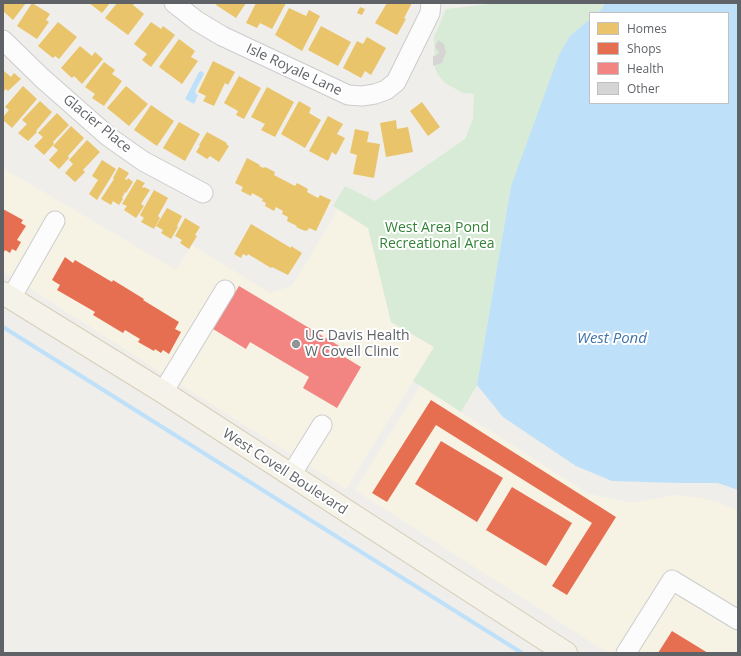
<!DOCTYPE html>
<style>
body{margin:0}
#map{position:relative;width:741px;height:656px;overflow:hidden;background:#efeeea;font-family:"Open Sans",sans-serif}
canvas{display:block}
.frame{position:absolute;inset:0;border:4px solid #5f6368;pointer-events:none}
.legend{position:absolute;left:589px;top:12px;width:140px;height:92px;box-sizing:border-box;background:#fff;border:1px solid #bfc1c3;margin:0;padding:5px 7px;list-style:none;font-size:12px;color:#5f6368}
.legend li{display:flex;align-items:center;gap:8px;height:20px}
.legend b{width:20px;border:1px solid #bfc1c3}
</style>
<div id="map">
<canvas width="741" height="656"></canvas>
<div class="frame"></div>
<ul class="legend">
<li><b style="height:11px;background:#e9c46a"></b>Homes</li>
<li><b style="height:11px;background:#e76f51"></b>Shops</li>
<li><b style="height:11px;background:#f28482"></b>Health</li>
<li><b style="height:11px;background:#d6d5d3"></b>Other</li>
</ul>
</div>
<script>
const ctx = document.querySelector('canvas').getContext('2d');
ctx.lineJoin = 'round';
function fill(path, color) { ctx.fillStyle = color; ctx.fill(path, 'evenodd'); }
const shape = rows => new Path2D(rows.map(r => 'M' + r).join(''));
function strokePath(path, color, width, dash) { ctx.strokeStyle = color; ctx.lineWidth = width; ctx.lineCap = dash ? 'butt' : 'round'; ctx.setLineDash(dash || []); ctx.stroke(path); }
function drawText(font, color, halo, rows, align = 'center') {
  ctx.font = font + ' "Open Sans",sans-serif'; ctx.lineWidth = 4; ctx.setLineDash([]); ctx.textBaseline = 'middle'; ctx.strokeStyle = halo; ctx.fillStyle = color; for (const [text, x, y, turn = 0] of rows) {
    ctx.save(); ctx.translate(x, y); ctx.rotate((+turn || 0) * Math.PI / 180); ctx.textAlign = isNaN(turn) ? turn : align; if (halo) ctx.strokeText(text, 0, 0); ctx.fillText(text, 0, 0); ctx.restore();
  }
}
const commercial = shape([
 [3,168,176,270,192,245,270,293,292,286,338,209,368,228,391,322,434,347,346,489,162,373,3,271],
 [420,386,589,494,632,503,674,495,701,498,721,503,738,511,738,653,608,653,355,490]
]);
const green = shape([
 [499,3,605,3,602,9,597,13,590,13,590,19,570,36,511,186,477,385,461,412,413,381,434,347,391,322,368,228,333,206,345,186,375,201,465,139,473,119,474,94,463,93,445,83,438,75,435,68,434,37,446,9]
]);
const water = shape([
 [605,3,738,3,738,490,718,483,678,483,612,481,576,466,503,417,477,385,511,186,559,55,570,36,590,19,590,103,728,103,728,13,597,13,602,9],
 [202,71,204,74,195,91,196,94,198,95,194,104,185,99,199,72]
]);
const homes = shape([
 [3,3,26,3,13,20,3,11],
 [32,3,50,14,46,20,49,22,37,39,17,26],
 [89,3,110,3,102,13],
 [117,3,135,3,133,5,144,14,128,35,105,18],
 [217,3,246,3,236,18,216,5],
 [256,3,286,3,272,29,260,23,257,28,246,23],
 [387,3,412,3,404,18,406,19,397,35,375,23],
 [360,7,365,9,362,15,357,13],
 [289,8,306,16,309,10,320,16,302,51,275,35],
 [58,22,77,37,59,59,55,56,53,58,38,46],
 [151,22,161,29,163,26,175,35,151,67,142,60,147,54,134,44],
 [321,26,351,42,338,66,308,50],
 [367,37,386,48,371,75,365,71,361,78,343,68,357,41,363,44],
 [179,39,195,51,191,57,198,61,182,84,159,67],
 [80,46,92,56,95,52,103,59,82,84,74,76,72,78,61,68],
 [213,61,235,72,228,85,225,83,214,106,203,101,206,96,198,92],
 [104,62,115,70,112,74,122,81,104,106,92,98,95,94,85,87],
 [4,71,11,77,14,73,21,79,8,91,6,89,3,92,3,72],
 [239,76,261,88,244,119,236,115,238,111,224,103],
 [23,86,37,99,12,128,3,120,3,117,9,110,5,107],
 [126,86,148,104,129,126,107,108],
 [267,87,294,102,275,137,261,130,265,124,251,117],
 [40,101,52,112,36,131,37,132,28,141,18,133,27,124,22,120],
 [299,101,311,108,309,113,321,120,305,148,281,134],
 [422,102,440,127,428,136,410,111],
 [151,105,174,121,157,146,134,130],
 [57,113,69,125,53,142,54,144,44,155,34,146,43,137,38,133],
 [328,116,343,124,337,134,345,138,336,155,332,152,328,161,309,151],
 [396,120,397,129,408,127,413,152,386,157,380,123],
 [179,122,200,134,185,161,163,148],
 [71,126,84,138,68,156,69,158,59,169,49,160,58,150,53,146],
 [355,129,369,132,367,142,380,144,374,178,353,174,357,155,350,153],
 [207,132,227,143,226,144,229,146,219,162,210,156,207,159,196,152,200,146,199,145],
 [87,140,100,152,83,170,85,172,75,182,65,173,73,164,69,160],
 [247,158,260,165,259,166,264,168,265,167,275,172,274,175,295,186,297,183,308,189,307,192,318,198,320,195,331,200,316,231,309,228,307,231,305,230,305,231,296,227,297,226,287,221,288,217,282,214,283,211,276,207,274,211,265,206,266,203,262,201,263,199,252,193,251,196,241,191,243,187,235,183],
 [102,160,116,169,97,200,89,194,98,180,92,176],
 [119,167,129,173,125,179,127,180,128,178,133,182,126,193,125,192,122,198,123,199,119,205,113,201,111,205,101,199,114,179,113,178],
 [137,179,145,183,142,187,144,188,144,187,150,190,141,204,144,206,136,218,124,210,127,206,122,204],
 [154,190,168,198,158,216,160,218,154,229,141,222,144,218,140,215],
 [167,208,182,216,177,226,178,227,171,239,161,233,163,230,156,226],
 [185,218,200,227,195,235,197,236,189,249,180,243,182,240,175,236],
 [251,224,291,248,291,246,302,253,288,275,272,267,271,268,248,254,247,256,243,254,241,258,234,254]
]);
const shops = shape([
 [3,209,23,220,21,223,26,226,17,240,21,242,16,251,12,249,10,253,5,250,3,254],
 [65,257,73,263,75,260,112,282,113,280,144,299,143,300,179,322,175,329,181,332,169,354,163,350,161,353,155,349,154,351,138,342,140,339,125,330,123,333,93,315,95,312,57,290,60,285,52,280],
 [431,400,616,517,567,595,552,586,592,523,436,425,387,502,372,493],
 [441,441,503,478,477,522,415,484],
 [512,487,572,523,546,566,486,530],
 [672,631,708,653,658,653]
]);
const health = shape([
 [239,286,341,347,338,353,361,367,337,408,303,388,309,377,250,342,246,349,213,329]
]);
const stream = shape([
 [3,327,522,653]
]);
const building = shape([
 [438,40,444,44,446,52,442,63,433,66,433,56,437,55,439,52,435,47]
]);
const minor = shape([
 [174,3,197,21,222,36,348,95,362,96,375,94,386,90,396,82,430,13,431,3],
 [3,40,42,78,109,137,143,161,203,193],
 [11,298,55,221],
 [163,392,225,290],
 [291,475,322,425],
 [626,653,672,580,738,620]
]);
const major = shape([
 [3,293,163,392,566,653]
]);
const markers = [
 [296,344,5,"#919496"]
];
const streetNames = [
 ["Isle Royale Lane",294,70,25],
 ["Glacier Place",97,124,39],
 ["West Covell Boulevard",285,472,33]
];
const parkNames = [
 ["West Area Pond",437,228],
 ["Recreational Area",437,244]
];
const poiNames = [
 ["UC Davis Health",305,336],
 ["W Covell Clinic",305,352]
];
const waterNames = [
 ["West Pond",612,339]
];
fill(commercial, '#f7f3e4');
fill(green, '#d8ebd6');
fill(water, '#bfe0f9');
fill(homes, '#e9c46a');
fill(shops, '#e76f51');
fill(health, '#f28482');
strokePath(stream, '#bfe0f9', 4);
fill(building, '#d6d5d3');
strokePath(minor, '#cbcccc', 21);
strokePath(major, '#d7ceb8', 24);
strokePath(minor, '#fdfcfc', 19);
strokePath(major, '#f4f2e9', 22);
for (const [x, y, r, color] of markers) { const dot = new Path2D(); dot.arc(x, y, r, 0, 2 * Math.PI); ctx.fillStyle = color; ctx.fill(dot); strokePath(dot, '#fff', 1.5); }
drawText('14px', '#5f6368', '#fff', streetNames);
drawText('14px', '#348238', '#fff', parkNames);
drawText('14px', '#5f6368', '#fff', poiNames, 'left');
drawText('italic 15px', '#4174aa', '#fff', waterNames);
</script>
